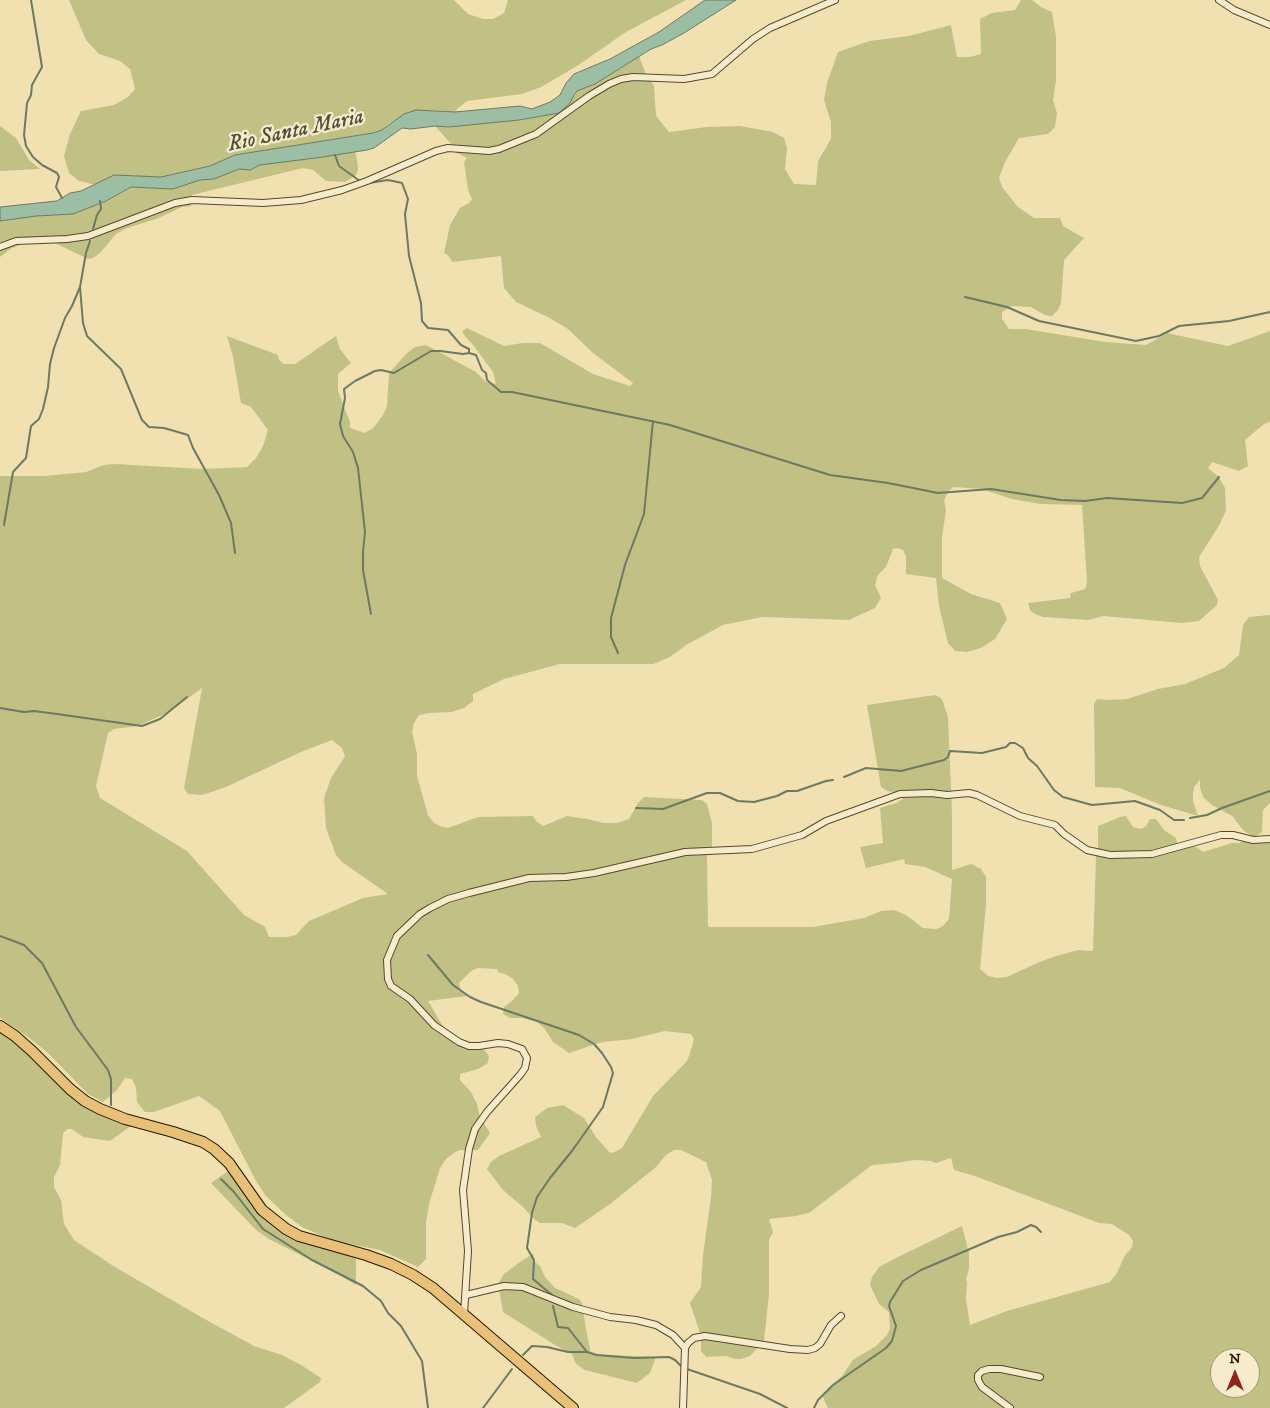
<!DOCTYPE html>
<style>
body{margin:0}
#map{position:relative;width:1270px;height:1408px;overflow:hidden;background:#f1e1b0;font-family:"IM FELL DW Pica",serif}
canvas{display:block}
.north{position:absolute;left:1210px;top:1348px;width:50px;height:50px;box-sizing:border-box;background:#f6eccc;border:1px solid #a2967a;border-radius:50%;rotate:0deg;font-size:14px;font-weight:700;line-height:20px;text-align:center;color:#241400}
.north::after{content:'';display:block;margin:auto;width:18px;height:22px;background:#8f2418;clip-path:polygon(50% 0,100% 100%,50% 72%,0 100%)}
</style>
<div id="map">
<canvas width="1270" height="1408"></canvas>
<div class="north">N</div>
</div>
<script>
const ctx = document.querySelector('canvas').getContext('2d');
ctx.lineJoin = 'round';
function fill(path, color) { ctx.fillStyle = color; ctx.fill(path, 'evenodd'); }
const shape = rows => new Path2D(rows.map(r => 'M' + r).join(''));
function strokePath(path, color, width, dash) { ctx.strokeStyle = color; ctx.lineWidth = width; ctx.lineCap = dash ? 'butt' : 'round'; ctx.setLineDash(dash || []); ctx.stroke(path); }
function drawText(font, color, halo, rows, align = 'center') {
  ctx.font = font + ' "IM FELL DW Pica",serif'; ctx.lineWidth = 4.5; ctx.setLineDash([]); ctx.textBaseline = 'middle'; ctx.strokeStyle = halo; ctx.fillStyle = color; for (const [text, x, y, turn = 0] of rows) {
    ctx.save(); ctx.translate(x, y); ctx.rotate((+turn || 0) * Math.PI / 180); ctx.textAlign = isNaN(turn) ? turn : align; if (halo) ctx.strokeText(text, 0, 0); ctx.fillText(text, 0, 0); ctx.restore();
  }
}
const green = shape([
 [69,0,454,0,468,14,483,19,493,19,504,13,508,0,686,0,626,32,577,66,541,87,522,94,467,101,457,109,456,112,426,110,390,123,382,130,373,133,235,155,210,166,161,177,114,175,96,185,79,181,69,173,64,156,70,134,81,111,114,105,128,97,135,89,130,69,120,61,99,54,86,40],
 [1021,0,1032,0,1041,7,1052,12,1056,37,1056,81,1053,100,1057,113,1055,127,1048,134,1019,138,1005,162,999,178,1002,187,1018,207,1034,218,1060,218,1063,226,1084,238,1064,260,1061,303,1058,310,1052,316,1045,315,1031,307,1012,306,1002,312,1002,319,1009,329,1026,329,1105,342,1146,345,1167,333,1228,346,1270,331,1270,422,1264,424,1245,440,1248,466,1239,471,1212,462,1208,468,1219,477,1225,488,1226,510,1220,524,1199,557,1200,566,1218,600,1217,605,1199,621,1182,623,1103,616,1088,620,1043,617,1035,614,1030,610,1028,603,1070,598,1071,593,1085,589,1087,582,1082,505,1040,504,1012,499,981,489,953,487,948,492,944,501,946,510,942,537,942,578,971,594,1000,603,1007,619,995,639,981,648,967,652,955,651,948,643,939,606,936,578,906,574,906,557,903,550,898,548,893,549,886,567,878,575,875,585,881,598,875,608,849,620,762,617,723,625,686,645,670,657,653,664,560,664,504,679,473,694,473,701,464,708,451,712,429,713,419,715,414,723,412,732,417,754,417,776,428,815,434,823,440,826,448,828,478,817,533,816,536,821,543,826,567,816,587,819,604,823,617,823,629,819,638,803,644,797,702,800,707,804,712,823,712,854,707,855,708,926,710,927,813,927,864,918,881,911,894,910,906,915,923,928,936,929,943,926,949,919,952,879,925,867,905,864,904,859,866,868,860,847,883,843,880,808,896,803,903,799,902,794,887,791,881,787,867,705,935,695,942,699,948,717,952,814,952,870,971,864,981,869,986,877,986,905,980,969,988,976,997,978,1007,977,1037,963,1056,956,1078,950,1093,951,1096,857,1098,848,1098,826,1120,817,1126,816,1133,827,1141,829,1146,826,1150,819,1156,819,1164,830,1176,838,1177,843,1182,846,1196,847,1203,852,1232,843,1239,843,1253,837,1243,830,1232,816,1212,805,1203,797,1200,787,1200,780,1194,787,1193,794,1193,801,1198,816,1161,805,1120,788,1095,787,1094,704,1097,699,1108,700,1127,699,1158,689,1185,684,1224,668,1239,655,1243,625,1249,617,1270,615,1270,803,1263,810,1262,832,1254,837,1270,838,1270,1408,828,1408,822,1395,842,1376,853,1360,876,1346,887,1335,890,1328,889,1312,879,1304,870,1285,872,1277,879,1267,900,1256,962,1226,969,1253,969,1269,966,1279,967,1283,966,1299,970,1325,1007,1311,1110,1282,1117,1273,1124,1257,1132,1247,1133,1241,1129,1235,1112,1224,1099,1223,975,1176,954,1170,951,1158,936,1163,931,1161,914,1160,896,1163,872,1165,809,1213,796,1216,769,1219,773,1232,769,1240,769,1294,764,1341,750,1356,741,1359,735,1359,726,1356,706,1357,701,1351,701,1336,690,1303,701,1287,703,1255,711,1197,712,1180,706,1162,681,1150,674,1150,666,1155,656,1167,610,1204,575,1228,562,1223,540,1223,534,1219,523,1207,503,1190,487,1169,491,1162,499,1156,541,1137,536,1126,535,1117,547,1108,563,1105,584,1118,596,1137,610,1153,615,1152,622,1148,653,1096,687,1061,690,1053,694,1039,691,1034,665,1031,632,1039,602,1042,569,1053,553,1042,544,1028,537,1022,522,1018,510,1018,503,1014,504,1007,512,1001,519,993,518,986,513,979,507,975,498,972,497,969,478,968,471,971,459,983,460,988,467,996,428,1001,447,1033,465,1044,483,1048,489,1056,488,1063,478,1069,460,1074,460,1080,471,1092,477,1104,480,1117,490,1133,478,1150,460,1150,454,1153,446,1159,440,1168,429,1204,426,1223,426,1259,418,1267,380,1250,339,1242,320,1235,302,1227,286,1215,266,1196,256,1181,220,1111,199,1096,154,1112,145,1112,137,1102,136,1088,132,1079,125,1078,117,1090,103,1102,88,1094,48,1053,28,1037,0,1018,0,476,45,476,86,472,104,465,115,464,203,469,247,467,256,458,263,446,268,430,251,407,241,403,233,357,227,336,278,355,279,360,284,364,295,364,336,336,340,349,351,363,338,374,338,391,350,422,350,428,365,433,373,428,383,415,387,406,389,373,407,353,415,347,426,345,476,372,486,382,496,384,493,372,473,345,464,335,462,331,467,328,504,346,523,343,540,343,593,374,630,386,633,383,593,353,568,329,548,317,516,302,504,288,501,256,452,262,448,255,444,253,450,225,460,208,469,203,472,199,468,190,464,162,467,158,449,149,453,146,435,126,449,127,519,120,559,113,572,99,577,91,595,84,639,56,645,72,654,86,656,116,669,132,707,127,740,126,773,132,784,138,787,148,785,169,794,184,816,185,818,161,831,139,831,122,824,100,827,83,838,52,869,41,909,36,951,25,957,57,970,57,981,54,980,19,992,13,1015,10],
 [202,688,184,788,188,794,202,795,226,787,301,752,332,740,342,748,345,756,331,778,324,798,326,828,336,855,342,862,388,894,363,898,309,921,296,935,287,937,269,937,265,927,244,915,187,851,100,798,96,786,108,733,114,729,138,726,169,712],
 [1220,1358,1250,1358,1250,1388,1220,1388],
 [0,126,16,138,29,160,40,169,0,171],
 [355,151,357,159,358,170,356,175,345,182,326,181,313,170,303,168,192,195,191,206,182,207,156,219,127,228,116,234,100,253,93,258,88,259,53,242,26,243,12,248,0,257,0,221,36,216,73,214,106,201,131,187,173,189,200,180,214,179,239,169,250,170,260,165,323,157],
 [0,1030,58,1078,132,1125,110,1141,83,1137,72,1129,68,1129,63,1133,60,1165,54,1177,54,1187,61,1200,64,1224,74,1240,115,1267,201,1317,254,1346,282,1355,301,1365,321,1378,320,1382,284,1408,0,1408],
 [234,1167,247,1186,280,1223,356,1255,356,1285,323,1265,310,1260,269,1239,256,1230,211,1183],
 [533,1254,535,1262,540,1266,545,1277,555,1288,579,1299,582,1303,586,1329,591,1354,656,1357,650,1373,637,1383,585,1370,576,1364,572,1354,555,1345,503,1312,498,1284,504,1274,520,1262]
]);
const water = shape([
 [705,0,736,0,684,33,662,45,651,49,595,84,577,91,574,95,570,103,559,113,519,120,449,127,435,126,411,129,402,128,374,148,367,150,323,157,260,165,250,170,239,169,214,179,200,180,173,189,131,187,106,201,73,214,36,216,0,221,0,207,57,201,70,193,81,191,114,175,161,177,210,166,235,155,373,133,382,130,404,114,416,110,455,112,520,106,532,109,550,102,560,95,566,83,574,74,610,59,659,32,705,0]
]);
const stream = shape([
 [31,0,42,67,32,85,31,95,27,103,24,135,26,146,33,157,42,165,57,173,59,177,56,187,62,198],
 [335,155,339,166,360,181],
 [369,183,388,180,402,183,408,199,405,214,409,256,421,303,422,321,428,328,448,330,461,345,469,349,469,353],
 [93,229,97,215,101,209,100,201],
 [80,287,83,323,87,336,121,369,142,420,149,427,164,428,188,435,193,448,219,495,231,523,235,553],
 [965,297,1007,307,1039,321,1136,341,1159,336,1179,326,1229,321,1270,312],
 [4,525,13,472,26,458,31,426,39,419,43,409,48,387,50,364,54,348,65,318,72,306,80,287,86,253,90,241],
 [371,614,363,570,363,552,365,532,358,468,353,452,343,436,340,424,345,398,344,389,355,381,375,371,381,370,394,373,431,351,440,351,463,354,469,353,476,355,482,370,486,373,487,380,501,392,512,392,670,425,830,475,888,483,938,493,991,489,1061,500,1085,501,1107,498,1182,503,1202,498,1219,477],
 [618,653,611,637,611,618,625,565,644,514,653,421],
 [0,708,24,712,34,711,57,714,142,726,160,719,187,697],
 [844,777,866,768,901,771,944,760,948,757,950,751,982,753,1006,747,1010,743,1015,743,1023,748,1028,758,1037,766,1054,790,1063,797,1092,805,1135,801,1160,810,1174,820,1184,820],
 [636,808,663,809,707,793,720,793,738,801,754,802,777,796,787,791,797,791,826,781,833,780],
 [1190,818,1207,815,1222,808,1270,791],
 [0,936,24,945,42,963,76,1027,108,1070,111,1079,111,1105],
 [428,955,453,985,470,997,481,1002,579,1035,594,1044,602,1053,611,1067,613,1073,603,1107,572,1151,550,1178,537,1197,532,1213,527,1248,534,1260,533,1279,552,1295],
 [221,1179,234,1192,263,1229,312,1260,363,1286,381,1301,388,1313,401,1326,422,1361,428,1408],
 [553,1306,558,1327,568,1328,587,1352],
 [523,1355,532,1346,547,1347,568,1352,587,1352,597,1355,634,1358,669,1357,675,1360,681,1366],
 [687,1369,760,1394,787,1408],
 [483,1408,512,1369],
 [814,1408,818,1400,833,1385,886,1348,892,1341,896,1326,889,1306,890,1302,903,1281,921,1270,998,1237,1017,1232,1031,1225,1036,1227,1041,1232]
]);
const street = shape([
 [1219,0,1234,10,1270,25],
 [0,247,16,241,67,239,88,236,175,203,192,200,263,203,301,200,342,190,367,181,436,151,448,148,489,151,499,149,536,134,589,96,609,84,621,79,633,77,684,79,712,74,753,39,770,28,835,0],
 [466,1295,504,1286,523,1287,573,1307,610,1317,636,1320,656,1325,673,1335,685,1348],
 [464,1314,468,1251,463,1190,469,1149,475,1129,487,1112,520,1075,525,1068,527,1058,522,1049,508,1044,498,1043,479,1046,469,1046,459,1042,434,1025,410,999,391,986,388,979,387,960,397,936,420,914,430,908,448,899,469,893,529,878,566,877,594,873,685,852,752,849,802,835,826,821,900,794,931,793,947,795,969,793,977,795,1020,816,1055,825,1064,834,1087,850,1110,855,1152,854,1221,835,1233,835,1253,840,1270,839],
 [683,1408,685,1348,688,1343,694,1338,705,1336,790,1349,808,1350,815,1348,820,1344,831,1325,841,1316],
 [1010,1408,982,1387,978,1380,978,1375,982,1371,989,1369,1001,1369,1040,1377]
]);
const primary = shape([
 [0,1026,15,1036,32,1051,70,1089,85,1101,100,1109,125,1119,173,1132,203,1142,214,1149,229,1163,262,1210,286,1229,299,1236,366,1255,391,1264,413,1275,433,1288,573,1408]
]);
const waterNames = [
 ["Rio Santa Maria",296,132,-12]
];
fill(green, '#c1c186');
fill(water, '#9cbea5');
strokePath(water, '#6c7a63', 1);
strokePath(stream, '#6c7a63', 2);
strokePath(street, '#57472c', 8);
strokePath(primary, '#241400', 12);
strokePath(street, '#f6eccc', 6);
strokePath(primary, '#e8c078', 10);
drawText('italic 22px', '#4e503a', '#f6eccc', waterNames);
</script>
